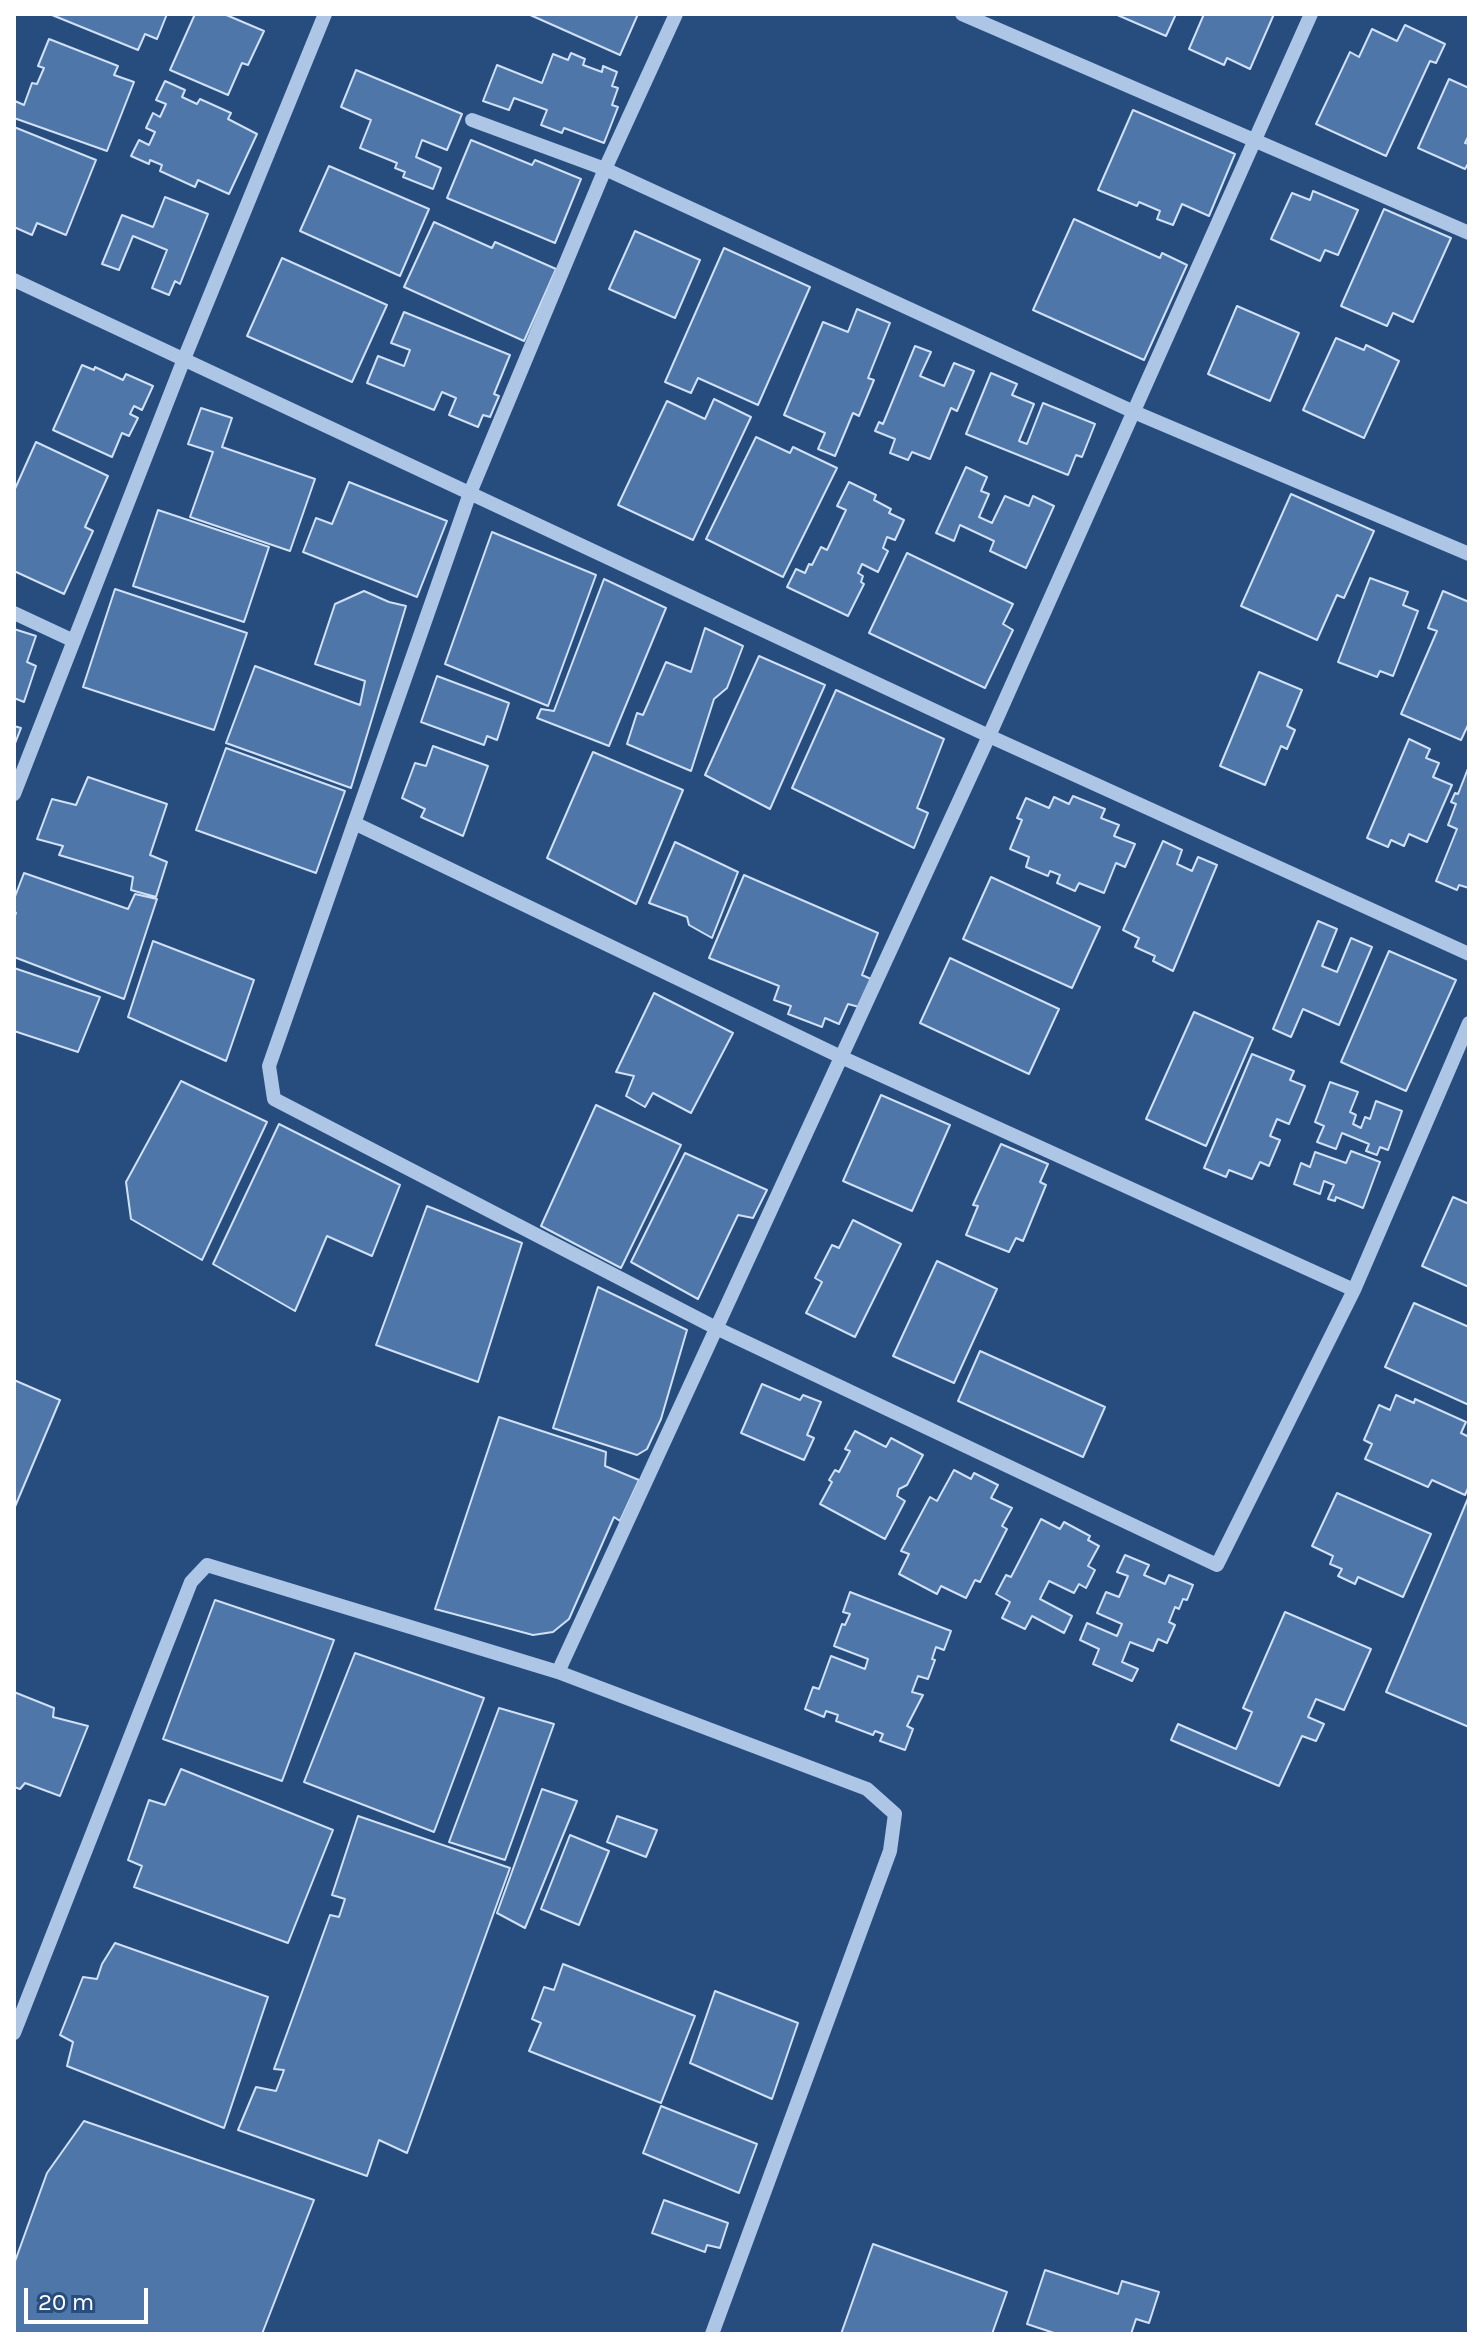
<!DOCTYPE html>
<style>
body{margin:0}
#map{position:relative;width:1483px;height:2348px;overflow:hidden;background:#274d7f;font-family:Karla,sans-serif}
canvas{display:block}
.frame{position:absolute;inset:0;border:16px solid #fff;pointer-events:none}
.scale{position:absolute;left:24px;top:2288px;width:124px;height:36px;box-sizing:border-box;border:4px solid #fff;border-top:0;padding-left:10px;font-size:24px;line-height:28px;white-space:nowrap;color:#fff;-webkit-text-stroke:6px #274d7f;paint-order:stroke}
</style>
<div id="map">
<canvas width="1483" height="2348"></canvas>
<div class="frame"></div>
<div class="scale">20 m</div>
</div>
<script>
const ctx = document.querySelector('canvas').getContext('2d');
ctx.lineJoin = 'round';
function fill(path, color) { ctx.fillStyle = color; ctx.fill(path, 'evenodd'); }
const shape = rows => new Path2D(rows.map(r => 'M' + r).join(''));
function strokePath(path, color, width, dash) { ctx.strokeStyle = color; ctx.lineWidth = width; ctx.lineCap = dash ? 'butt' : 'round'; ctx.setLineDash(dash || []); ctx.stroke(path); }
const building = shape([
 [167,14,157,39,145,34,138,50,52,15,167,14],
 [195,14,224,14,264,31,248,65,242,63,228,95,170,70,195,14],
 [528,14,638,14,620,55,528,14],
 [1115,14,1176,14,1166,36,1115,14],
 [1204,14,1274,14,1250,69,1227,58,1224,65,1189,49,1204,14],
 [1405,25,1445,44,1436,63,1430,61,1386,156,1316,124,1350,52,1359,57,1372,29,1397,41,1405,25],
 [49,39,118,66,114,75,134,82,107,151,14,118,15,101,24,105,32,83,37,84,44,68,38,66,49,39],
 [571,53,585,59,583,65,602,72,603,66,617,72,612,86,618,88,612,105,618,107,604,143,564,128,562,133,541,125,547,110,514,98,509,110,483,101,497,65,542,83,553,54,568,60,571,53],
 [356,70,462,114,447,150,422,140,416,157,441,168,433,189,403,177,405,172,395,168,397,163,360,148,371,120,341,107,356,70],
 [1449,79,1469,88,1469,135,1465,143,1469,144,1469,162,1465,169,1418,148,1449,79],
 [165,81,185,90,182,97,197,104,200,99,231,113,228,119,257,134,229,194,198,180,195,187,160,171,162,165,150,160,149,164,131,156,139,140,149,145,155,132,146,128,153,113,160,117,166,104,156,100,165,81],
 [1133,110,1235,154,1209,216,1182,204,1173,225,1157,219,1160,211,1139,202,1137,206,1098,190,1133,110],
 [14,127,96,160,66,235,37,223,32,235,14,227,14,127],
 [471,140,532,165,535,160,581,179,555,243,447,198,471,140],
 [329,166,429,209,400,276,300,231,329,166],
 [1313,191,1358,210,1338,255,1325,250,1320,261,1271,239,1292,193,1310,200,1313,191],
 [165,197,208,214,180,284,175,281,169,295,152,288,167,250,133,236,119,270,102,264,122,215,153,227,165,197],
 [1384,209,1451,238,1413,322,1393,313,1387,326,1341,306,1384,209],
 [1074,219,1160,258,1162,253,1187,265,1144,360,1033,310,1074,219],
 [434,222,492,248,495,242,556,269,524,341,404,287,434,222],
 [635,231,700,260,675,318,609,289,635,231],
 [724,248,810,287,758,405,698,378,691,393,665,382,724,248],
 [282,258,387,305,352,382,247,336,282,258],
 [1237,306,1299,333,1270,401,1208,374,1237,306],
 [857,309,890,323,868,378,874,380,859,416,853,413,835,456,818,449,825,433,784,415,823,322,848,332,857,309],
 [404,312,510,355,494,394,499,396,490,417,483,415,478,427,449,415,456,398,442,392,434,410,367,383,378,356,404,366,410,350,391,343,404,312],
 [1336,338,1364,350,1366,345,1399,361,1364,438,1303,410,1336,338],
 [915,346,931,352,920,376,944,386,954,363,974,371,957,411,951,408,930,459,912,452,908,460,890,453,895,439,875,431,879,422,883,424,915,346],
 [82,365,94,370,95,367,123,380,126,374,153,386,142,410,134,406,130,414,138,418,129,436,122,433,112,457,53,430,82,365],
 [991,373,1017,384,1012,395,1034,404,1019,441,1027,444,1043,403,1095,424,1082,457,1076,455,1068,475,966,434,991,373],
 [714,399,751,417,693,540,618,505,667,401,705,419,714,399],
 [201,408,232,418,222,447,315,479,290,551,190,517,213,452,188,444,201,408],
 [756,437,790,453,793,447,837,468,783,577,706,539,756,437],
 [36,442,108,476,85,527,93,531,64,594,14,571,14,491,36,442],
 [966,467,987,477,981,491,989,494,979,517,992,523,1005,496,1029,506,1033,496,1054,506,1026,568,990,551,994,541,960,525,954,541,936,533,966,467],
 [349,482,447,521,417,597,303,552,316,518,332,524,349,482],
 [849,482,876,495,874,500,891,509,889,513,904,520,895,540,887,537,883,548,888,551,878,572,862,564,858,573,863,576,861,582,864,584,848,616,787,587,796,569,805,573,809,564,812,565,821,547,827,550,846,510,837,506,849,482],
 [1291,494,1374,531,1344,598,1337,595,1317,640,1241,606,1291,494],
 [158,510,269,547,244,622,133,586,158,510],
 [492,532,596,575,548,706,445,664,492,532],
 [907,553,1013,604,1003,624,1013,630,985,688,869,633,907,553],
 [1370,578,1408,592,1403,605,1418,611,1393,676,1380,671,1377,677,1338,662,1370,578],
 [604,579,666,608,609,746,537,718,541,709,554,711,604,579],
 [115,589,247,633,214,730,83,687,115,589],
 [364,591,389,602,406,606,351,788,226,743,255,666,360,705,365,681,315,664,335,604,364,591],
 [1443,591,1469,602,1469,723,1461,740,1401,714,1437,631,1428,628,1443,591],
 [705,628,743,646,727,688,714,699,691,771,627,744,637,713,643,715,666,662,691,672,705,628],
 [14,629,36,636,27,662,36,666,24,702,14,698,14,629],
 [759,656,825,685,770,809,705,775,759,656],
 [1259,672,1302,690,1287,726,1295,730,1287,749,1281,746,1265,785,1220,766,1259,672],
 [437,676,509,703,497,740,487,736,484,745,421,722,437,676],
 [836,690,944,739,917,808,928,813,914,848,792,788,836,690],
 [14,726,21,728,14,746,14,726],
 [1409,739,1430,749,1426,758,1439,763,1433,777,1452,785,1427,842,1409,834,1404,846,1391,840,1388,847,1367,838,1409,739],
 [433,746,488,766,463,836,421,817,425,809,402,798,415,763,426,766,433,746],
 [226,748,345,791,316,873,196,830,226,748],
 [593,752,683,790,636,904,547,858,593,752],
 [1469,766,1469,888,1459,885,1457,890,1436,881,1457,829,1448,825,1456,804,1451,802,1455,793,1458,794,1469,766],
 [88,777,167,804,150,855,167,862,156,897,131,890,133,877,59,855,63,846,37,839,52,799,76,805,88,777],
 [1073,796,1105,809,1101,818,1119,825,1114,836,1135,844,1125,867,1116,863,1104,893,1079,883,1075,891,1057,883,1060,875,1050,871,1048,876,1026,867,1029,857,1010,849,1022,820,1017,818,1026,798,1049,808,1054,797,1069,804,1073,796],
 [1163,841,1182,850,1177,864,1192,871,1198,857,1217,865,1173,971,1153,961,1155,956,1135,947,1139,938,1123,930,1163,841],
 [675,842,738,872,712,938,689,925,687,917,649,903,675,842],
 [24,873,128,909,135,894,157,899,124,999,14,957,14,918,16,913,14,911,14,899,24,873],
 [744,875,878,933,862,975,871,979,859,1007,848,1004,839,1024,825,1018,822,1027,788,1014,791,1006,774,1000,779,986,709,958,744,875],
 [991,877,1100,927,1072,988,963,939,991,877],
 [1318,921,1337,929,1322,966,1337,972,1351,938,1372,947,1339,1025,1303,1009,1291,1037,1273,1029,1318,921],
 [153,941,254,980,226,1061,128,1017,153,941],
 [1389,951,1456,980,1406,1091,1341,1062,1389,951],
 [950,958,1059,1009,1029,1074,920,1023,950,958],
 [14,968,100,997,78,1052,14,1031,14,968],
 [654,993,733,1033,691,1113,653,1093,645,1107,626,1096,634,1076,616,1072,654,993],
 [1194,1012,1253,1038,1206,1146,1146,1119,1194,1012],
 [1252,1054,1294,1071,1290,1080,1305,1086,1289,1124,1277,1119,1270,1136,1280,1140,1269,1166,1260,1162,1252,1179,1229,1170,1226,1177,1204,1168,1252,1054],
 [181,1081,267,1122,202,1260,131,1219,126,1182,181,1081],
 [1330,1082,1358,1092,1350,1112,1356,1115,1353,1124,1361,1128,1365,1117,1370,1119,1376,1101,1402,1111,1388,1150,1380,1147,1377,1155,1366,1151,1369,1144,1342,1133,1336,1149,1317,1142,1324,1126,1315,1122,1330,1082],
 [881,1095,950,1125,912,1211,843,1181,881,1095],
 [596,1105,681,1145,621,1268,541,1226,596,1105],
 [279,1124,400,1185,372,1256,327,1236,295,1311,213,1264,279,1124],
 [1001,1144,1048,1164,1040,1182,1046,1185,1023,1241,1016,1238,1009,1252,966,1235,978,1206,973,1205,1001,1144],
 [1351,1151,1380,1162,1363,1208,1336,1197,1335,1201,1328,1199,1334,1185,1324,1181,1320,1194,1294,1184,1301,1163,1310,1167,1315,1152,1346,1163,1351,1151],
 [685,1153,767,1190,753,1218,738,1215,698,1299,631,1262,685,1153],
 [1453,1197,1469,1204,1469,1287,1422,1266,1453,1197],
 [427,1206,522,1243,478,1382,376,1345,427,1206],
 [853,1220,901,1244,855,1337,806,1313,822,1282,815,1278,832,1245,839,1248,853,1220],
 [937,1261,997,1289,954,1383,893,1356,937,1261],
 [598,1287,687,1330,661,1419,647,1449,637,1455,553,1428,598,1287],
 [1414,1303,1469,1327,1469,1405,1385,1367,1414,1303],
 [980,1351,1105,1407,1083,1457,958,1401,980,1351],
 [14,1380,60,1400,14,1509,14,1380],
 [762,1384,800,1400,803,1395,821,1402,807,1435,814,1438,804,1460,741,1433,762,1384],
 [1396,1395,1414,1403,1415,1399,1466,1422,1461,1433,1469,1437,1469,1486,1465,1495,1432,1480,1428,1487,1365,1459,1372,1444,1364,1440,1379,1405,1390,1410,1396,1395],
 [499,1417,606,1452,605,1466,639,1480,620,1521,614,1517,569,1619,553,1632,533,1635,435,1609,499,1417],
 [855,1431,886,1447,891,1438,923,1455,907,1485,899,1489,897,1496,905,1501,885,1539,820,1504,832,1482,829,1480,835,1470,839,1472,850,1451,845,1449,855,1431],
 [954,1470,971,1479,974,1473,998,1485,991,1498,1012,1508,1002,1526,1007,1529,980,1582,975,1580,966,1598,941,1586,937,1594,899,1574,909,1554,901,1551,930,1497,937,1501,954,1470],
 [1337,1493,1431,1534,1403,1597,1358,1577,1355,1584,1338,1576,1342,1569,1330,1564,1333,1556,1312,1546,1337,1493],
 [1469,1496,1469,1727,1386,1692,1469,1496],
 [1041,1519,1060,1529,1064,1522,1090,1536,1088,1540,1099,1546,1088,1566,1095,1570,1086,1588,1079,1584,1074,1593,1049,1581,1040,1599,1072,1616,1064,1633,1032,1616,1025,1629,1002,1618,1010,1602,996,1594,1006,1575,1011,1577,1041,1519],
 [1125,1555,1149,1565,1144,1575,1165,1584,1169,1575,1193,1585,1187,1600,1183,1599,1179,1609,1175,1607,1169,1622,1175,1625,1167,1643,1158,1639,1153,1651,1130,1642,1122,1662,1138,1669,1132,1681,1093,1664,1099,1649,1080,1640,1087,1623,1117,1636,1122,1624,1097,1613,1106,1592,1119,1597,1128,1576,1117,1572,1125,1555],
 [850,1592,951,1631,944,1650,936,1647,932,1659,935,1660,928,1679,918,1676,912,1692,923,1695,907,1726,913,1729,905,1750,880,1741,883,1734,875,1731,873,1735,836,1721,838,1715,826,1711,824,1717,805,1709,813,1687,819,1689,831,1656,865,1669,868,1659,834,1646,842,1624,845,1625,850,1614,843,1612,850,1592],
 [215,1600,334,1640,282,1781,163,1739,215,1600],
 [1285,1612,1371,1649,1344,1710,1316,1699,1308,1717,1324,1724,1316,1741,1302,1736,1279,1786,1171,1740,1178,1724,1236,1749,1252,1712,1243,1708,1285,1612],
 [355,1653,484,1698,434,1832,304,1782,355,1653],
 [14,1692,54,1708,53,1717,88,1726,60,1796,25,1783,20,1789,14,1787,14,1692],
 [499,1708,554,1724,505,1860,449,1842,499,1708],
 [181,1769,333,1830,288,1943,134,1887,142,1866,128,1860,149,1800,165,1805,181,1769],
 [542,1789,577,1801,525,1928,497,1913,542,1789],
 [358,1816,510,1868,407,2153,379,2140,367,2176,238,2130,256,2087,276,2091,284,2070,274,2069,330,1915,339,1917,345,1899,332,1895,358,1816],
 [617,1816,657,1830,646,1857,607,1842,617,1816],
 [570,1835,609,1851,579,1925,541,1909,570,1835],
 [115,1943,268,1997,224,2128,67,2066,73,2042,60,2035,83,1977,97,1979,102,1964,115,1943],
 [563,1964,695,2016,661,2103,529,2051,541,2023,532,2019,544,1987,554,1990,563,1964],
 [715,1991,798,2023,772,2099,690,2063,715,1991],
 [661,2106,757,2144,739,2193,643,2153,661,2106],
 [84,2121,314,2200,262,2334,14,2334,14,2264,47,2173,84,2121],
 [664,2200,728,2223,720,2248,707,2245,705,2252,652,2233,664,2200],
 [873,2244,1007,2292,992,2334,841,2334,873,2244],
 [1045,2270,1118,2294,1122,2281,1159,2292,1149,2323,1136,2319,1131,2334,1057,2334,1027,2324,1045,2270]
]);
const minor = shape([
 [676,14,605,169,470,493,269,1066,274,1099,716,1328,1217,1565,1354,1290,1469,1023],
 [962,14,1469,233],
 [472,120,605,169,1134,412,1469,554],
 [14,280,989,736,1469,954],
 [14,613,74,641],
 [14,794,184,359,325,14],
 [354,823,841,1057,1354,1290],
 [558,1672,989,736,1311,14],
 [14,2033,191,1582,207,1565,558,1672,867,1789,895,1814,890,1851,712,2334]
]);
fill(building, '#4f76a8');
strokePath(building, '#d0e0f5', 2);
strokePath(minor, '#adc6e6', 14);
</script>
